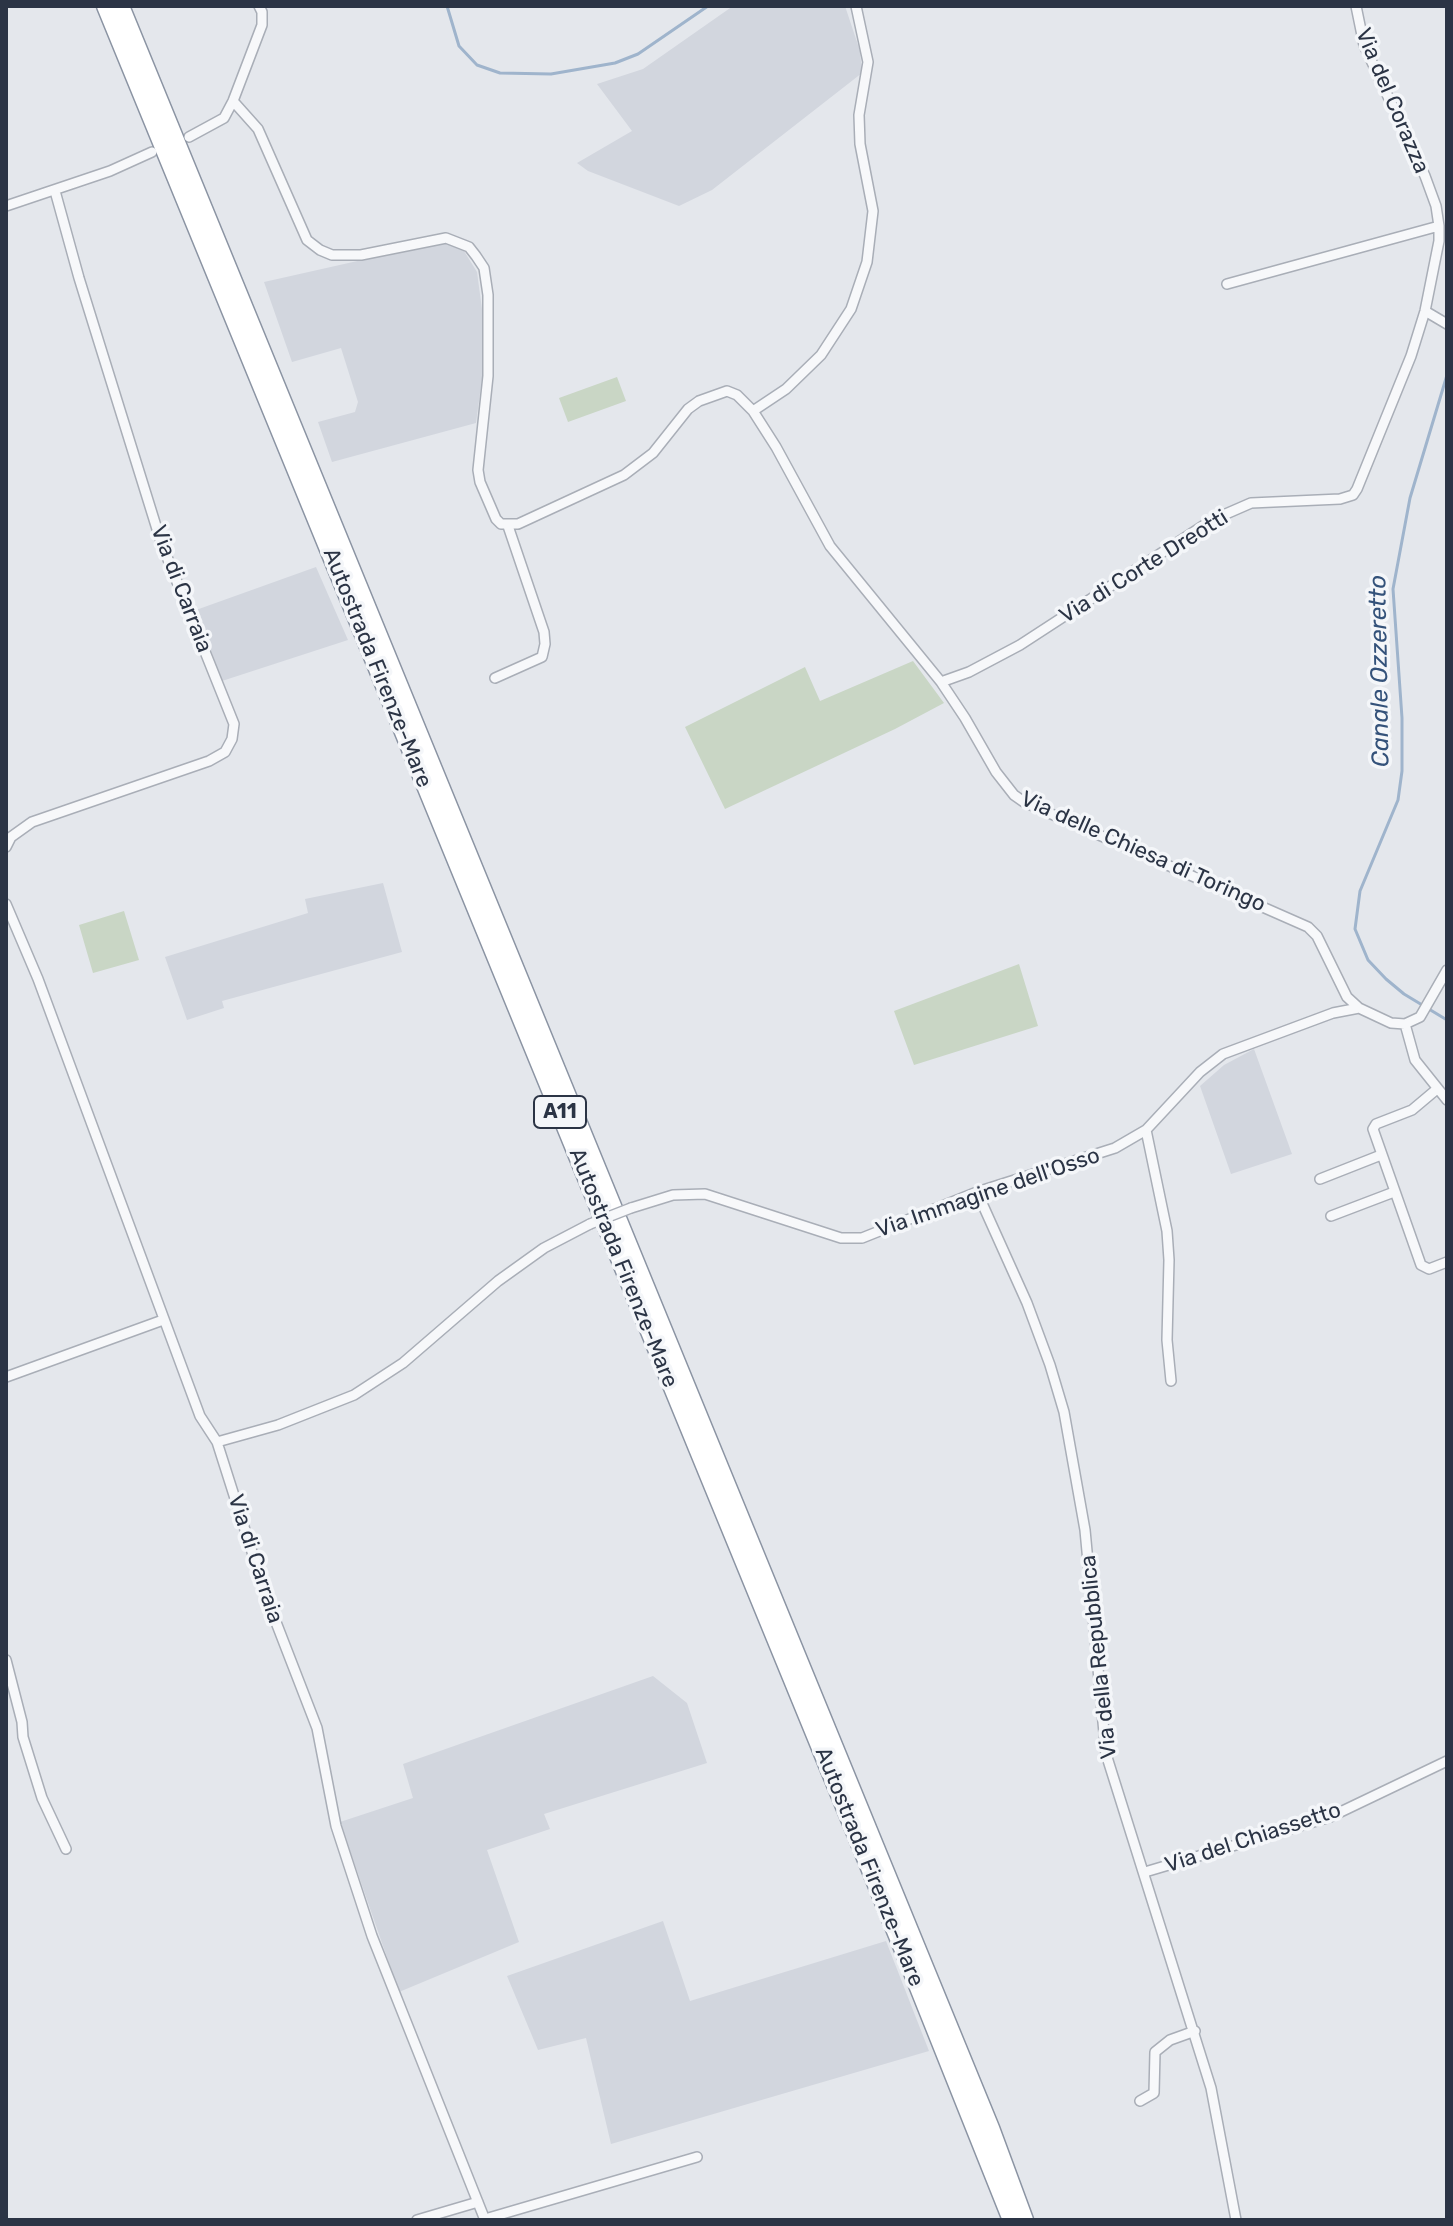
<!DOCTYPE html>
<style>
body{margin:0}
#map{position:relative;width:1453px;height:2226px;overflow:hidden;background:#e4e7ec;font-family:Rubik,sans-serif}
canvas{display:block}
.frame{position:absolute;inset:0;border:8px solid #2b3445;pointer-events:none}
</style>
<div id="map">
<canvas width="1453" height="2226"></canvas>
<div class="frame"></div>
</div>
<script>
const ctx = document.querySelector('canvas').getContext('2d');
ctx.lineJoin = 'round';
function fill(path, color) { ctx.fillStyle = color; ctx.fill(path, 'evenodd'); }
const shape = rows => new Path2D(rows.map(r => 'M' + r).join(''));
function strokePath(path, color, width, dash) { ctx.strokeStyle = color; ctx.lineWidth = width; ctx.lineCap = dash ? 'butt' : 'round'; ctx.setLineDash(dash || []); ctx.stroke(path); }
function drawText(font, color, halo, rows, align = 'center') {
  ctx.font = font + ' Rubik,sans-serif'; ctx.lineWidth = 7; ctx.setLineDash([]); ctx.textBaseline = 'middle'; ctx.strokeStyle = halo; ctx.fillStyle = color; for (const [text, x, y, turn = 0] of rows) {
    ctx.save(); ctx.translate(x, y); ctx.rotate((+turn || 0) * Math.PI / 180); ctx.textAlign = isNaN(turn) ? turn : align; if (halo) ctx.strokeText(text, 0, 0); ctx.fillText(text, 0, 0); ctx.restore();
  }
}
const built = shape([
 [733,6,845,6,860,51,862,73,712,190,679,206,588,171,577,163,632,131,597,84,643,69],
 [442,242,464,251,477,272,482,309,483,371,476,423,332,462,318,422,355,412,358,402,341,348,292,362,264,282],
 [316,567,348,640,222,681,196,610],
 [383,883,402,952,222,1001,224,1008,187,1020,165,957,308,913,305,899],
 [1254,1049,1292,1154,1231,1174,1200,1086,1224,1065],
 [653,1676,687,1703,707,1763,544,1814,550,1829,487,1850,519,1942,399,1992,340,1822,413,1798,403,1764],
 [663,1921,690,2001,886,1941,929,2051,611,2144,586,2038,538,2050,507,1976]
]);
const green = shape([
 [617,377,626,401,568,422,559,398],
 [913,661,944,703,895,729,725,809,685,727,805,667,820,701],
 [124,911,139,960,93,973,79,925],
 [1019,964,1038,1026,914,1065,894,1011]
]);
const stream = shape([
 [447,6,459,46,477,65,500,73,551,74,615,63,638,54,708,6],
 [1447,375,1410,498,1393,589,1402,718,1402,771,1398,800,1360,891,1355,929,1368,960,1386,979,1404,994,1447,1020]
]);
const street = shape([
 [233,101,258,129,307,240,320,250,332,255,361,255,446,238,469,247,476,256,484,268,488,295,488,376,478,470,480,482,496,519,501,524,518,524,624,475,653,453,688,409,699,401,727,391,737,395,753,411,776,447,830,546,941,682,965,718,996,772,1014,795,1024,802,1308,927,1317,936,1347,997,1359,1008,1391,1023,1405,1024,1420,1017,1447,970],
 [189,137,224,118,233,101,262,25,262,12,259,6],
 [6,206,110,171,152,152],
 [1227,284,1439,226],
 [1425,311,1447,324],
 [753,411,786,389,821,355,851,309,867,262,873,211,860,144,859,115,868,62,856,6],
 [495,678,542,657,545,644,544,632,508,526],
 [941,682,969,672,1020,645,1212,520,1251,503,1340,499,1353,495,1357,489,1411,356,1425,311,1439,241,1439,226,1436,206,1425,176,1364,45,1356,6],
 [6,847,11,837,32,822,209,761,225,752,232,739,234,724,161,542,79,278,55,191],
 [6,904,38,979,200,1416,217,1442,267,1599,317,1728,336,1826,372,1936,485,2220],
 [1405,1024,1415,1060,1447,1100],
 [1437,1089,1412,1110,1376,1124,1373,1129,1421,1265,1429,1269,1447,1262],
 [1146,1130,1167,1231,1169,1260,1167,1340,1171,1381],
 [1320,1179,1381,1155],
 [977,1192,1027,1303,1050,1365,1064,1412,1085,1530,1106,1754,1211,2088,1236,2220],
 [631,1208,673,1195,705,1194,841,1238,862,1238,977,1192,1115,1148,1146,1130,1200,1072,1223,1054,1333,1013,1359,1008],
 [1331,1216,1394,1192],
 [6,1377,163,1320],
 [217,1442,278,1425,354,1395,403,1363,498,1281,544,1248,590,1224],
 [6,1660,22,1722,23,1737,42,1798,66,1849],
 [1145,1872,1330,1817,1447,1761],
 [1140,2101,1154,2093,1155,2052,1170,2040,1195,2031],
 [485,2219,697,2157],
 [417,2220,478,2202]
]);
const highway = shape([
 [105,6,909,1965,1011,2220],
 [121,6,991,2128,1025,2220]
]);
const streetBridge = shape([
 [590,1224,631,1208]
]);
const shields = [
 [560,1112,52]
];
const shieldNames = [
 ["A11",560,1112]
];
const streetNames = [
 ["Via del Corazza",1392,101,67],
 ["Via di Corte Dreotti",1144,567,-32],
 ["Via di Carraia",181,589,69],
 ["Autostrada Firenze-Mare",377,668,68],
 ["Via delle Chiesa di Toringo",1143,852,24],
 ["Via Immagine dell'Osso",988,1193,-19],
 ["Autostrada Firenze-Mare",623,1268,68],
 ["Via di Carraia",255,1559,72],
 ["Via della Repubblica",1099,1657,-96],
 ["Via del Chiassetto",1253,1838,-18],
 ["Autostrada Firenze-Mare",869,1867,68]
];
const waterNames = [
 ["Canale Ozzeretto",1380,671,-91]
];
fill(built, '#d2d6de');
fill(green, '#c9d6c5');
strokePath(stream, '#9fb4cc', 3);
strokePath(street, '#a9aeb7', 12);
strokePath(highway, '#8b94a3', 19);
strokePath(street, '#f7f8fa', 9);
strokePath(highway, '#fff', 16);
strokePath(streetBridge, '#a9aeb7', 12, []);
strokePath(streetBridge, '#f7f8fa', 9);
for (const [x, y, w] of shields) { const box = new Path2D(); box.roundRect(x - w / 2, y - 16, w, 32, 6); ctx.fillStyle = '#f4f6f9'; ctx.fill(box); strokePath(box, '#2b3445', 2); }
drawText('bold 20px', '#2b3445', null, shieldNames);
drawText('22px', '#2b3445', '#f4f6f9', streetNames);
drawText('italic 24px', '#34527a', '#f4f6f9', waterNames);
</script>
